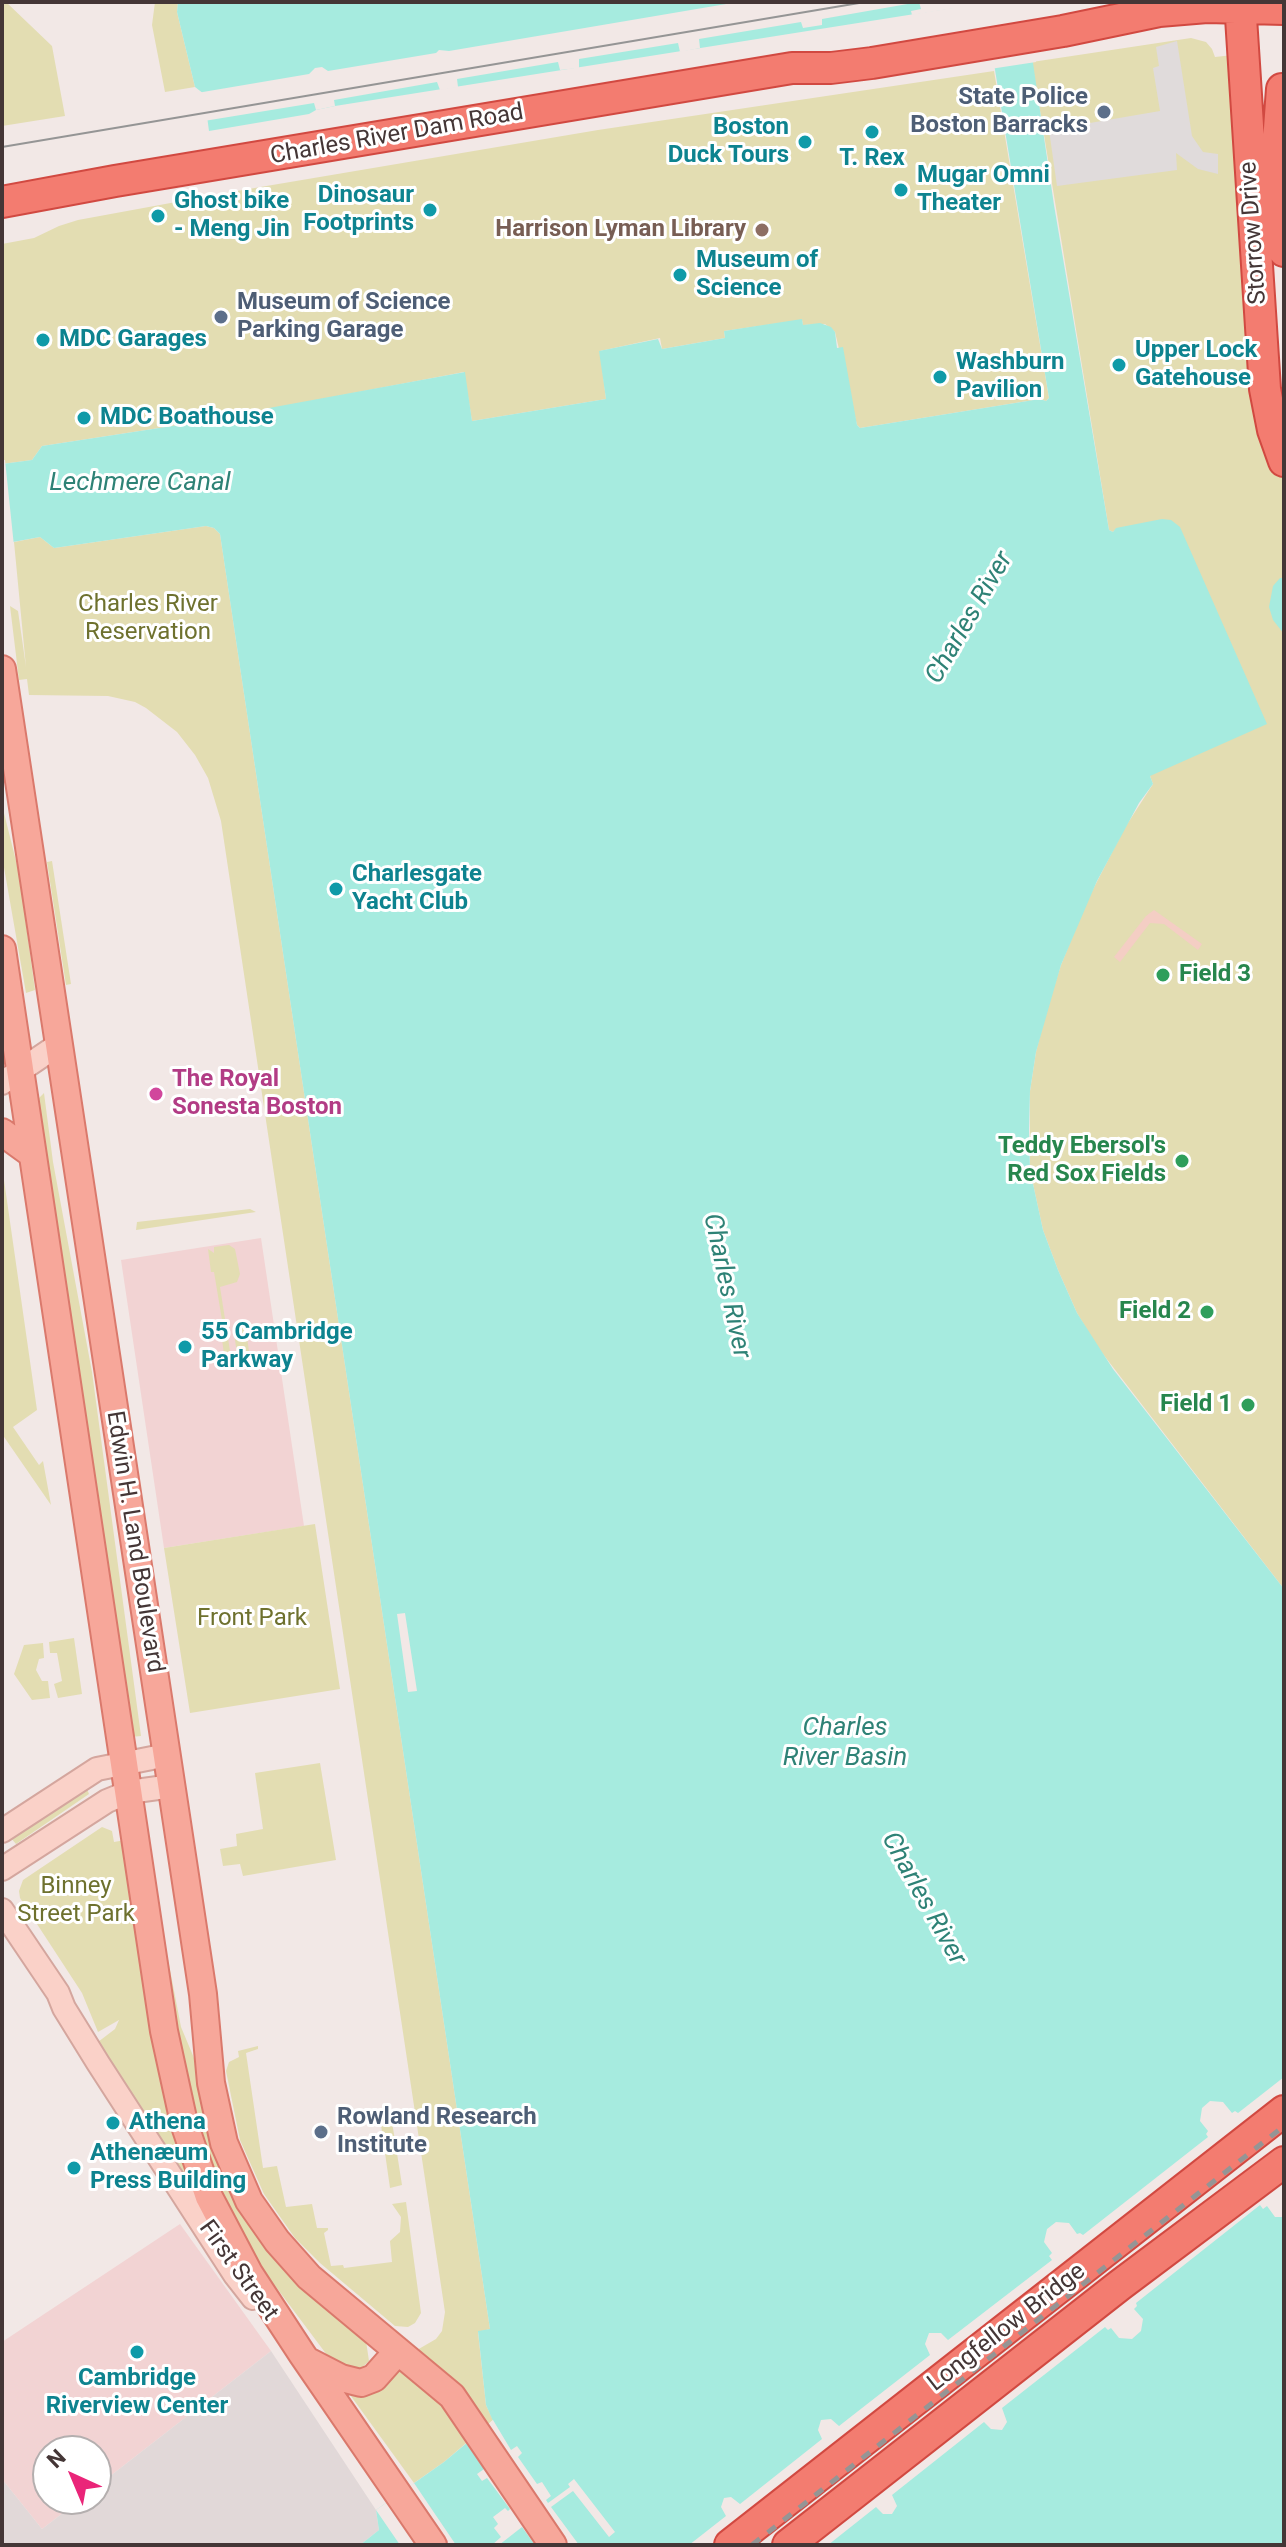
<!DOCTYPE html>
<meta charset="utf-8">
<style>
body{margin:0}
#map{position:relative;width:1286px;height:2547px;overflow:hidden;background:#f2e8e6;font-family:Roboto,sans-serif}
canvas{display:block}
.frame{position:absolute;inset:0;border:4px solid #443636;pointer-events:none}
.north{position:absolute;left:32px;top:2435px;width:80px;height:80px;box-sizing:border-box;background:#fff;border:2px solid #b4afaf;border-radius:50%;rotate:316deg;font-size:22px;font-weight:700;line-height:32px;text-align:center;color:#443636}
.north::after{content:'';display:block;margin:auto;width:28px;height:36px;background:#ea2579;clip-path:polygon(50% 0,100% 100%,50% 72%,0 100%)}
</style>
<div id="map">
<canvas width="1286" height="2547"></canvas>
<div class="frame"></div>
<div class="north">N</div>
</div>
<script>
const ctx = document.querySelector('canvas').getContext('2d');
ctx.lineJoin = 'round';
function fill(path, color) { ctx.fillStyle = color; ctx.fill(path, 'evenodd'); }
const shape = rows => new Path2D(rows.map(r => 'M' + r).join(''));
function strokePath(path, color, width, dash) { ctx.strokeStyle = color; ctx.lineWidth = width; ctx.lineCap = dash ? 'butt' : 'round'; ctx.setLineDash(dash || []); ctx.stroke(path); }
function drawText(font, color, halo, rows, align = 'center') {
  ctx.font = font + ' Roboto,sans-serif'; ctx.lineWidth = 6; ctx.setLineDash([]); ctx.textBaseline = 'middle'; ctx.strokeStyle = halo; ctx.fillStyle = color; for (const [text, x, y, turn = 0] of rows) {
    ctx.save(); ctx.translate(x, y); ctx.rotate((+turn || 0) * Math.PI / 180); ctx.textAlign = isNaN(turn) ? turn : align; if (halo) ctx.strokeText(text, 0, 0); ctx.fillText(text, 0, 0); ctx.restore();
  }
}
const commercial = shape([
 [261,1238,304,1526,164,1548,121,1260],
 [180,2224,271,2351,96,2487,96,2451,48,2451,48,2499,81,2499,42,2529,2,2479,2,2342]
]);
const industrial = shape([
 [271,2351,376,2510,379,2530,360,2545,2,2545,2,2479,42,2529,81,2499,96,2499,96,2487]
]);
const green = shape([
 [2,2,6,2,52,46,65,116,2,126],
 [155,2,178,2,177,12,195,87,165,92,152,25],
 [1191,38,1206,42,1212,49,1215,57,1233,55,1276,458,1284,477,1284,1589,1096,1345,1077,1313,1058,1270,1043,1230,1030,1170,1030,1091,1036,1052,1047,1008,1061,965,1085,905,1124,829,1153,784,1150,776,1117,528,1113,532,1109,530,1032,62],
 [994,71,1049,398,1046,401,1040,399,860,428,857,425,835,332,825,324,803,325,802,320,724,331,725,338,662,349,660,338,600,351,606,399,472,421,464,372,290,405,244,415,42,446,32,460,2,464,2,244,34,238,59,226,78,220,225,193,598,130],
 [206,526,214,528,220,534,490,2329,478,2332,486,2405,493,2420,444,2462,414,2483,348,2392,369,2393,384,2387,417,2350,436,2339,442,2331,445,2312,221,821,208,778,195,755,177,732,146,708,135,702,108,696,29,695,27,679,19,680,10,606,18,611,26,667,14,542,40,537,54,548],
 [2,805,19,873,35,990,26,993,2,856],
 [52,861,71,984,66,985,47,862],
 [44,1093,53,1162,92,1372,141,1736,131,1737,37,1100],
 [2,1166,37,1410,13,1427,39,1465,43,1461,51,1505,2,1434],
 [250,1209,256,1212,136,1230,137,1222],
 [229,1245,235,1249,240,1274,237,1282,220,1287,230,1351,224,1354,222,1339,225,1338,214,1272,211,1272,208,1249,214,1253,214,1247],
 [239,1320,245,1324,249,1351,243,1358,237,1354,233,1326],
 [315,1524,340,1689,190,1713,164,1548],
 [74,1638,82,1694,58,1698,54,1684,62,1681,57,1653,50,1653,49,1642],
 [43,1643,44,1658,39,1659,36,1670,42,1681,48,1681,50,1698,32,1700,14,1674,24,1645],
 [320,1763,336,1860,243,1876,240,1864,223,1866,220,1849,237,1846,236,1834,263,1829,255,1773],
 [87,1789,89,1794,16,1844,10,1837],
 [142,1823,147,1823,161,1923,181,2027,194,2058,214,2145,366,2341,369,2361,359,2370,341,2369,327,2355,243,2243,209,2171,187,2100],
 [102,1827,112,1831,114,1842,125,1840,169,2115,202,2205,98,2042,115,2029,119,2020,98,2032,82,1993,20,1898,19,1891,23,1880],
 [258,2046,258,2049,246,2053,263,2168,277,2166,286,2207,312,2204,317,2228,328,2228,328,2230,324,2233,331,2266,343,2265,344,2268,392,2262,390,2241,400,2232,401,2217,392,2204,406,2202,421,2313,415,2323,408,2327,395,2326,320,2263,295,2238,264,2194,240,2140,226,2071,229,2062,239,2057,238,2051],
 [390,2109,402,2185,390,2188,379,2111]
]);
const sand = shape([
 [1154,910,1202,944,1198,950,1164,924,1150,923,1120,962,1114,957,1146,916]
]);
const parking = shape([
 [1177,41,1192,136,1203,152,1218,154,1218,174,1198,169,1176,153,1177,170,1057,186,1049,130,1160,111,1153,68,1159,66,1156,47]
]);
const water = shape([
 [178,2,1024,2,1054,205,1109,530,1113,532,1116,528,1162,519,1171,520,1180,527,1267,724,1150,776,1153,784,1139,803,1097,881,1061,965,1036,1052,1030,1091,1029,1131,1030,1170,1043,1230,1058,1270,1077,1313,1113,1369,1284,1589,1284,2545,360,2545,379,2530,376,2510,444,2462,493,2421,486,2405,478,2331,490,2329,220,534,214,528,206,526,54,548,40,537,2,544,2,464,32,460,42,446,244,415,269,408,465,372,472,421,606,399,599,351,658,339,662,349,725,338,724,331,802,319,803,325,820,323,831,327,835,332,837,348,843,347,857,425,860,428,1040,399,1046,401,1049,398,984,3,335,106,316,110,309,114,209,131,204,94,195,87,177,12],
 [1280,578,1284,578,1284,634,1273,620,1269,607,1273,586]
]);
const pier = shape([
 [738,2,1028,2,1036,62,990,69,981,7,956,12,955,8,912,15,911,11,921,9,919,2,822,19,822,25,803,28,801,22,699,39,700,48,680,52,678,43,579,59,579,68,560,70,558,62,457,79,458,87,440,90,437,82,334,100,335,106,316,110,314,103,204,121,200,96,197,93,309,74,315,68,322,67,328,71,436,53,439,50,449,51],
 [2,460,5,460,14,546,2,548],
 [405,1613,417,1691,408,1692,397,1614],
 [1284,2077,1284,2217,1275,2217,1267,2206,1263,2209,1260,2205,1136,2303,1137,2306,1134,2309,1143,2319,1141,2331,1132,2339,1119,2338,1111,2328,1108,2330,1105,2327,1002,2408,1007,2422,1002,2430,991,2429,984,2422,892,2495,897,2506,892,2514,883,2514,876,2507,828,2545,689,2545,726,2516,721,2507,724,2498,731,2497,740,2504,822,2439,818,2430,821,2420,831,2419,839,2426,930,2355,925,2344,929,2333,941,2333,948,2340,1052,2260,1049,2256,1052,2253,1044,2242,1047,2229,1056,2222,1069,2223,1077,2234,1080,2233,1083,2235,1208,2137,1206,2134,1208,2131,1200,2121,1202,2108,1210,2101,1223,2102,1232,2113,1235,2111,1238,2113],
 [493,2420,511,2450,517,2446,522,2453,518,2457,537,2484,542,2482,551,2496,546,2500,548,2503,570,2487,568,2484,574,2479,615,2532,609,2537,573,2491,551,2507,579,2545,535,2545,522,2527,499,2545,492,2545,501,2537,494,2528,498,2524,493,2517,505,2508,508,2511,510,2509,487,2478,482,2481,477,2474,484,2469,466,2443],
 [414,2483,456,2545,400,2545,376,2510]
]);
const secondary = shape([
 [2,1083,58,1045],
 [2,1831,97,1769,167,1755],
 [2,1869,107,1801,129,1792,172,1786],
 [2,1910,58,1993,64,2008,98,2063,235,2275,253,2298]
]);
const primary = shape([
 [2,669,203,1994,211,2083,224,2143,249,2201,277,2241,309,2277,452,2396,553,2545],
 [2,949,164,2031,184,2123,209,2197,249,2273,302,2354,433,2545],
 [2,1132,32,1154],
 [308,2361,341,2378,361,2383,374,2378,398,2351]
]);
const highway = shape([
 [1240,2,1265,389,1273,430,1284,461],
 [1282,89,1278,142,1284,251],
 [2,202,115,181,792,68,831,68,872,63,1063,31,1159,11,1207,7,1284,9],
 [730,2545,1284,2111],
 [788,2545,1120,2285,1284,2162]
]);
const tram = shape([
 [2,147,865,2]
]);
const rail = shape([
 [752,2545,1284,2126]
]);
const markers = [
 [1104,112,8,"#5c6f8a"],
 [872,132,8,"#0f9aa8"],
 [805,142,8,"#0f9aa8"],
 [901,190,8,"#0f9aa8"],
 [430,210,8,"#0f9aa8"],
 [158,216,8,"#0f9aa8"],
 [762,230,8,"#8d6e63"],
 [680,275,8,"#0f9aa8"],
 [221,317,8,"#5c6f8a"],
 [43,340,8,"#0f9aa8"],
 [1119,365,8,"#0f9aa8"],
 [940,377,8,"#0f9aa8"],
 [84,418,8,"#0f9aa8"],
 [336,889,8,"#0f9aa8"],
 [1163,975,8,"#2e9e5b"],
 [156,1094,8,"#d1479c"],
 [1182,1161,8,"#2e9e5b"],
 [1207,1312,8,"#2e9e5b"],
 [185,1347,8,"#0f9aa8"],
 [1248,1405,8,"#2e9e5b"],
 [113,2123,8,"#0f9aa8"],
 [321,2132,8,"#5c6f8a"],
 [74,2168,8,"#0f9aa8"],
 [137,2352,8,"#0f9aa8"]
];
const serviceNames = [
 ["State Police",1088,98,"right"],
 ["Boston Barracks",1088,126,"right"],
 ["Museum of Science",237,303],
 ["Parking Garage",237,331],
 ["Rowland Research",337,2118],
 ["Institute",337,2146]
];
const cultureNames = [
 ["Boston",789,128,"right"],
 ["Duck Tours",789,156,"right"],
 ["T. Rex",872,159,"center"],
 ["Mugar Omni",917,176],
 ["Theater",917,204],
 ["Dinosaur",414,196,"right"],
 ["Footprints",414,224,"right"],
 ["Ghost bike",174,202],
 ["- Meng Jin",174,230],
 ["Museum of",696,261],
 ["Science",696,289],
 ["MDC Garages",59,340],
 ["Upper Lock",1135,351],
 ["Gatehouse",1135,379],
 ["Washburn",956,363],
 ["Pavilion",956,391],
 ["MDC Boathouse",100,418],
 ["Charlesgate",352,875],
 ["Yacht Club",352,903],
 ["55 Cambridge",201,1333],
 ["Parkway",201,1361],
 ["Athena",129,2123],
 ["Athenæum",90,2154],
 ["Press Building",90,2182],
 ["Cambridge",137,2379,"center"],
 ["Riverview Center",137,2407,"center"]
];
const streetNames = [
 ["Charles River Dam Road",397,135,-10],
 ["Storrow Drive",1254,233,-94],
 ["Edwin H. Land Boulevard",134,1542,81],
 ["First Street",238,2271,54],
 ["Longfellow Bridge",1007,2328,-38]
];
const educationNames = [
 ["Harrison Lyman Library",746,230]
];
const parkNames = [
 ["Charles River",148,605],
 ["Reservation",148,633],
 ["Front Park",252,1619],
 ["Binney",76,1887],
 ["Street Park",76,1915]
];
const leisureNames = [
 ["Field 3",1179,975,"left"],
 ["Teddy Ebersol's",1166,1147],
 ["Red Sox Fields",1166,1175],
 ["Field 2",1191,1312],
 ["Field 1",1232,1405]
];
const hotelNames = [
 ["The Royal",172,1080],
 ["Sonesta Boston",172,1108]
];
const waterNames = [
 ["Lechmere Canal",140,483],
 ["Charles River",970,618,-60],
 ["Charles River",726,1286,78],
 ["Charles",845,1728],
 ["River Basin",845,1758],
 ["Charles River",923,1899,61]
];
fill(commercial, '#f2d3d3');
fill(industrial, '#e1d8d8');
fill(green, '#e3ddb2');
fill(sand, '#f4cec4');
fill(parking, '#e0dbdb');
fill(water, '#a6ebdf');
fill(pier, '#f2e8e6');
strokePath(secondary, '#d4a69e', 26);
strokePath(primary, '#da796c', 30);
strokePath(highway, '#d14941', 34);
strokePath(secondary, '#fad1c8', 22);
strokePath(primary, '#f7a79a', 26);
strokePath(highway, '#f37c70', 30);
strokePath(tram, '#959595', 2);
strokePath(rail, '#959595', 5, [10, 10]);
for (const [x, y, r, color] of markers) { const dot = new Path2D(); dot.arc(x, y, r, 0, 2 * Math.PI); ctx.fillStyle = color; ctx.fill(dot); strokePath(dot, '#fff', 3); }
drawText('bold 24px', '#4e5e75', '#fff', serviceNames, 'left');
drawText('bold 24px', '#0d838f', '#fff', cultureNames, 'left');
drawText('24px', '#443636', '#fff', streetNames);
drawText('bold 24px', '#785e54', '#fff', educationNames, 'right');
drawText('24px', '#6e712e', '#fff', parkNames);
drawText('bold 24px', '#27864d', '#fff', leisureNames, 'right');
drawText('bold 24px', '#b23c85', '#fff', hotelNames, 'left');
drawText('italic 26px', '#2e8276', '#fff', waterNames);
</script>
